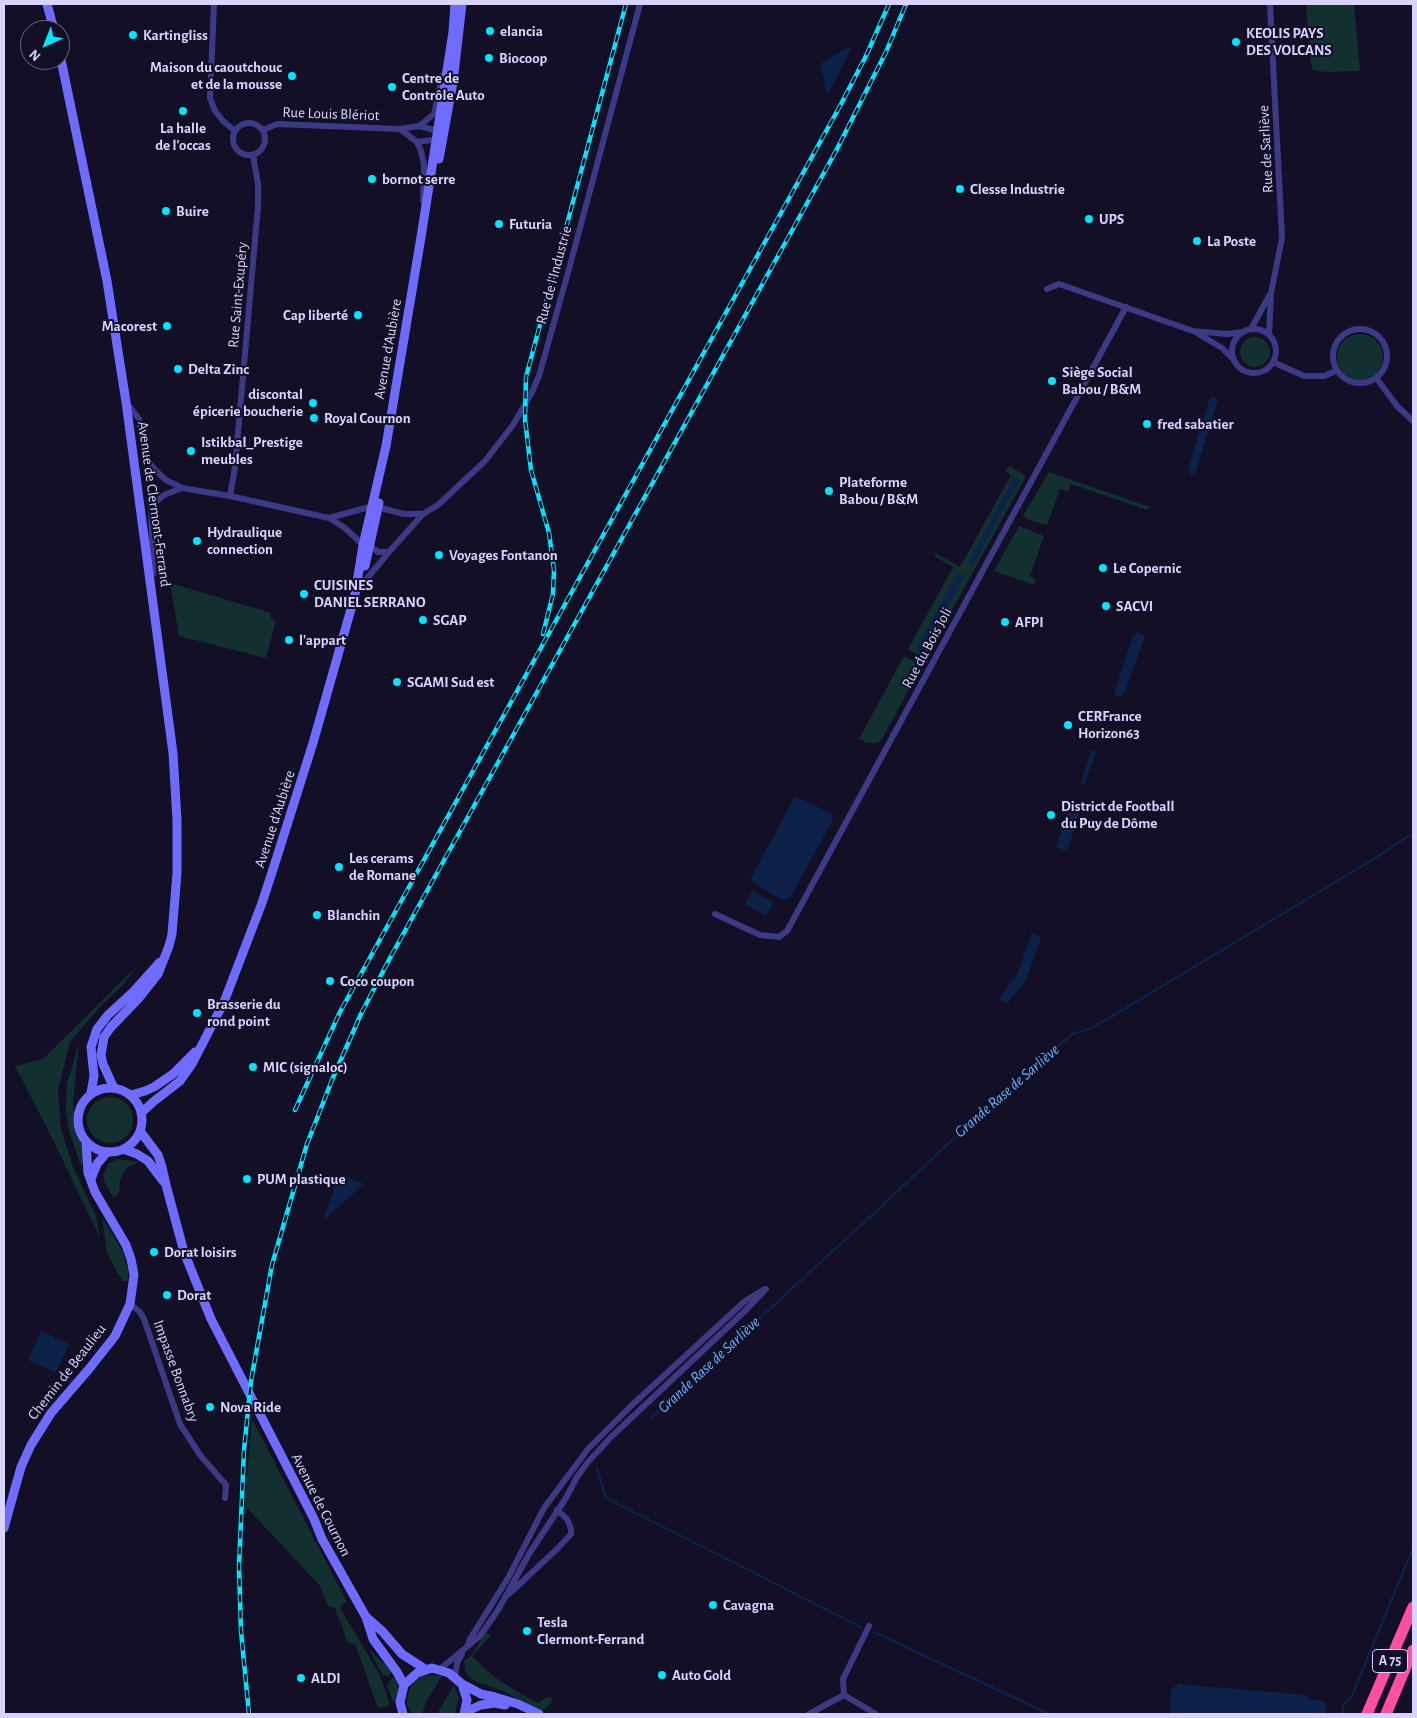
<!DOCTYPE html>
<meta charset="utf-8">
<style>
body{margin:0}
#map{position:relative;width:1417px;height:1718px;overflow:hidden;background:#130f26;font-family:"Alegreya Sans",sans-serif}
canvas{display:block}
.frame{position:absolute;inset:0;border:5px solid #d9d4ff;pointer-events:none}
.north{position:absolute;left:20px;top:20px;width:50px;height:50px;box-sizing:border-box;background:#130f26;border:1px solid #625e7d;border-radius:50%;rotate:224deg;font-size:14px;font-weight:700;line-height:20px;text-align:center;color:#d9d4ff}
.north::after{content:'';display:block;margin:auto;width:18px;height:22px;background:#00e5ff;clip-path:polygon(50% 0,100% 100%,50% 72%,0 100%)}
</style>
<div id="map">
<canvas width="1417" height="1718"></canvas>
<div class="frame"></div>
<div class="north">N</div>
</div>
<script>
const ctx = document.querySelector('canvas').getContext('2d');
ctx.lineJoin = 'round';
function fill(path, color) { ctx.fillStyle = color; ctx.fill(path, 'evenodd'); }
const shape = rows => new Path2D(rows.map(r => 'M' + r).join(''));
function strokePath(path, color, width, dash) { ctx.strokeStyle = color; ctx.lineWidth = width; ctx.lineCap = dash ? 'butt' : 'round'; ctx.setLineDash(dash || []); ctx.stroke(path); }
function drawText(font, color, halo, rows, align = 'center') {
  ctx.font = font + ' "Alegreya Sans",sans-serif'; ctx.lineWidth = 4; ctx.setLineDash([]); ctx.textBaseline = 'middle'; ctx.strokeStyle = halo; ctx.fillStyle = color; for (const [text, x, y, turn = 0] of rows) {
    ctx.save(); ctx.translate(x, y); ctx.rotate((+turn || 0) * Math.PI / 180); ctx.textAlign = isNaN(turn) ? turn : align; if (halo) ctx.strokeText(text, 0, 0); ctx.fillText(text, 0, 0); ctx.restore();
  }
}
const green = shape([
 [1306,4,1354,4,1360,71,1326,72,1313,70,1310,60],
 '1337 357a23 23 0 1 1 46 0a23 23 0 1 1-46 0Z',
 '1240 352a15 15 0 1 1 30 0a15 15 0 1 1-30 0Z',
 [1009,466,1026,476,925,659,908,649,953,567,934,556,936,553,960,567,1011,475,1005,471],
 [1049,472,1150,507,1147,510,1071,484,1068,492,1060,489,1047,525,1032,521,1023,516],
 [1019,526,1044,536,1030,576,1036,579,1034,585,994,571],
 [170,583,271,613,271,619,276,620,266,658,179,636],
 [904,656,922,666,881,741,875,743,867,743,859,739],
 [136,967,124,984,100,1007,70,1042,58,1090,61,1129,73,1167,96,1216,100,1238,53,1140,15,1066,43,1059],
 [79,1042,73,1105,77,1133,83,1148,83,1162,81,1166,69,1130,66,1109,67,1084],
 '87 1120a23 23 0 1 1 46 0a23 23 0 1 1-46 0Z',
 [118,1159,139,1162,128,1167,123,1174,120,1181,119,1194,113,1198,104,1181,103,1176,108,1164],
 [102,1217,123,1252,128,1271,128,1281,123,1281,119,1276,107,1253],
 [252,1419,347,1602,342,1604,340,1608,380,1675,390,1705,388,1706,378,1708,355,1644,348,1643,335,1608,328,1606,320,1586,249,1510,244,1509],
 [486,1632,491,1636,472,1656,493,1676,521,1694,538,1703,545,1698,552,1697,551,1703,543,1711,505,1692,477,1682,469,1677,465,1672,464,1661,470,1657],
 [369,1649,392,1671,388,1677,382,1674],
 [432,1675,442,1676,426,1702,422,1714,412,1714,407,1705,407,1697,410,1688,416,1680,423,1676],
 [393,1677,396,1678,398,1683,398,1693,395,1701,393,1702,387,1685],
 [454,1685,459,1698,455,1713,437,1714]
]);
const water = shape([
 [849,47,851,49,829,93,827,93,820,64],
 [1212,397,1218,399,1217,403,1195,474,1191,476,1188,471,1193,452,1209,400],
 [1014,477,1020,480,972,566,968,563],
 [958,573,965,575,923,652,916,648],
 [1138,632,1144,636,1144,639,1124,694,1121,696,1116,696,1115,690,1133,635],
 [1091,750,1096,751,1085,784,1081,783],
 [797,797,832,814,833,820,791,896,788,899,780,899,751,881,751,878,794,798],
 [1070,804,1081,808,1067,851,1056,847],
 [752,890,774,903,766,916,745,904],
 [1033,934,1040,936,1041,939,1025,982,1007,1003,1003,1002,999,998,1017,975,1031,935],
 [339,1174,364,1184,323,1221],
 [41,1331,69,1344,56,1373,28,1360],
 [1178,1684,1307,1695,1309,1700,1321,1700,1326,1703,1326,1714,1170,1714,1171,1689]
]);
const stream = shape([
 [652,1417,883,1205,1019,1077,1073,1034,1091,1028,1111,1017,1377,857,1413,833],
 [597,1469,606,1498,861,1627],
 [874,1632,1049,1714],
 [1343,1714,1343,1705,1351,1698,1413,1548]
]);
const street = shape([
 [214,4,210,98,215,111,223,121,235,131],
 '233 139a16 16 0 1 1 32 0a16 16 0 1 1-32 0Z',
 [419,126,438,131,439,133],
 [400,129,417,142,421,151,424,164,423,201],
 [263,130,277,124,400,129,419,126,434,114,442,76],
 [417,142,440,139],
 [1047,289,1059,284,1193,331,1227,334,1243,332],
 '1333 356a27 27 0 1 1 54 0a27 27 0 1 1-54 0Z',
 [1251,329,1269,296],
 '1232 351a22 22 0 1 1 44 0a22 22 0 1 1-44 0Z',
 [1197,333,1222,348,1233,359],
 [1269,335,1271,293,1282,238,1270,4],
 [1273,362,1304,376,1324,376,1336,371],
 [1377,379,1397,406,1413,421],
 [127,403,139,419,146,459,155,470,166,480,182,488,230,496,329,518,345,528,363,545,370,546,378,552,389,552,423,514,438,505,485,461,513,425,532,392,539,376,569,269,640,4],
 [230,496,235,467,258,206,258,184,253,155],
 [329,518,373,506,404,514,423,514],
 [153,574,151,506,164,495,182,488],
 [359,588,389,552],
 [715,914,760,935,779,937,787,931,1126,307],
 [130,1304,140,1312,144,1319,180,1424,200,1455,226,1485,225,1498],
 [509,1594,557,1549,571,1534,571,1529,567,1519,557,1510],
 [468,1645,470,1639,508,1578,544,1508,588,1449,632,1405,745,1301,763,1290],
 [440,1669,480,1636,498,1610,529,1554,566,1498,577,1477,588,1462,611,1437,746,1310,766,1289],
 [455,1676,457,1663,462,1654],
 [844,1695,843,1679,869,1626],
 [844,1695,876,1714],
 [809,1714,844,1695]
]);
const secondary = shape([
 [47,4,54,30],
 [60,55,107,281,126,402,173,753,177,820,177,873,172,934,169,946,158,974,139,998,111,1027,104,1037,101,1055,103,1064,114,1088],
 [439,159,453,82,462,4],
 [365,566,379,503],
 '78 1120a32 32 0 1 1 64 0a32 32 0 1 1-64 0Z',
 [91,1093,94,1076,91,1047,97,1029,108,1015,133,992,160,962],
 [131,1095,145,1091,154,1087,173,1074,195,1052],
 [141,1113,153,1102,180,1081,192,1064,224,1002,262,903,275,863,313,743,355,595,363,545,386,446,422,231,453,32,455,4],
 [140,1131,158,1155,162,1167,166,1185,184,1252,211,1319,314,1519,322,1539,366,1617,382,1631,402,1654,425,1669],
 [123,1149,137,1154,148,1161,163,1181],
 [91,1179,97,1164,107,1152],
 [4,1528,21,1467,31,1445,51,1413,89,1369,115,1336,130,1304,134,1275,131,1259,126,1245,95,1192,88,1173,86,1142],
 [366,1617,373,1639,397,1672,404,1685],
 [462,1684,481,1694,495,1697,518,1704,539,1714],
 [465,1712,481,1705,495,1703,505,1705],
 [403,1714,400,1702,404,1685,417,1673,432,1668,449,1673,462,1684,467,1700,464,1714]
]);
const highway = shape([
 [1367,1714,1413,1607],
 [1386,1714,1413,1650]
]);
const rail = shape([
 [543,634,553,594,554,570,549,533,531,470,525,419,526,377,626,4],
 [295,1110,340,1012,840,106,866,56,889,4],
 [249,1714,241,1631,239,1567,244,1450,251,1381,272,1265,307,1144,332,1080,361,1014,390,958,836,151,886,52,906,4]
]);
const markers = [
 [490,31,5,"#00e5ff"],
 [133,35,5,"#00e5ff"],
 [1236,42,5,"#00e5ff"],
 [489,58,5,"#00e5ff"],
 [292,76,5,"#00e5ff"],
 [392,87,5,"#00e5ff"],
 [183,111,5,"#00e5ff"],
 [372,179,5,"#00e5ff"],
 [960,189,5,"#00e5ff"],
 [166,211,5,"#00e5ff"],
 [1089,219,5,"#00e5ff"],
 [499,224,5,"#00e5ff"],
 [1197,241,5,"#00e5ff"],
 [358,315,5,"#00e5ff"],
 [167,326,5,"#00e5ff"],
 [178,369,5,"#00e5ff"],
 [1052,381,5,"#00e5ff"],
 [313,403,5,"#00e5ff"],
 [314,418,5,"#00e5ff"],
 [1147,424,5,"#00e5ff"],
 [191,451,5,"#00e5ff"],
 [829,491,5,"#00e5ff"],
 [197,541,5,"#00e5ff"],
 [439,555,5,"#00e5ff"],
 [1103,568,5,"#00e5ff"],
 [304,594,5,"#00e5ff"],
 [1106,606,5,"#00e5ff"],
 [423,620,5,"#00e5ff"],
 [1005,622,5,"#00e5ff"],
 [289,640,5,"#00e5ff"],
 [397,682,5,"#00e5ff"],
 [1068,725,5,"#00e5ff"],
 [1051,815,5,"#00e5ff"],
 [339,867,5,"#00e5ff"],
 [317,915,5,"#00e5ff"],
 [330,981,5,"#00e5ff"],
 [197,1013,5,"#00e5ff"],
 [253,1067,5,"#00e5ff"],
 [247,1179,5,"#00e5ff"],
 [154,1252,5,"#00e5ff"],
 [167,1295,5,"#00e5ff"],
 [210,1407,5,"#00e5ff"],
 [713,1605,5,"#00e5ff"],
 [527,1631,5,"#00e5ff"],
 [662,1675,5,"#00e5ff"],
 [301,1678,5,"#00e5ff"]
];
const shields = [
 [1390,1661,35]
];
const shieldNames = [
 ["A 75",1390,1661]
];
const poiNames = [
 ["elancia",500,31],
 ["KEOLIS PAYS",1246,33],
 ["DES VOLCANS",1246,50],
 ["Kartingliss",143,35],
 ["Biocoop",499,58],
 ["Maison du caoutchouc",282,67,"right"],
 ["et de la mousse",282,84,"right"],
 ["Centre de",402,78],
 ["Contrôle Auto",402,95],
 ["La halle",183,128,"center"],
 ["de l'occas",183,145,"center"],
 ["bornot serre",382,179],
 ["Clesse Industrie",970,189],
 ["Buire",176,211],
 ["UPS",1099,219],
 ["Futuria",509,224],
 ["La Poste",1207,241],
 ["Cap liberté",348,315,"right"],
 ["Macorest",157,326,"right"],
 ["Delta Zinc",188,369],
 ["Siège Social",1062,372],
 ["Babou / B&M",1062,389],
 ["discontal",303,394,"right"],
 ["épicerie boucherie",303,411,"right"],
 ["Royal Cournon",324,418],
 ["fred sabatier",1157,424],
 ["Istikbal_Prestige",201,442],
 ["meubles",201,459],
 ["Plateforme",839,482],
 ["Babou / B&M",839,499],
 ["Hydraulique",207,532],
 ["connection",207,549],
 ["Voyages Fontanon",449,555],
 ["Le Copernic",1113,568],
 ["CUISINES",314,585],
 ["DANIEL SERRANO",314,602],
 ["SACVI",1116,606],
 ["SGAP",433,620],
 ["AFPI",1015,622],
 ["l'appart",299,640],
 ["SGAMI Sud est",407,682],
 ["CERFrance",1078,716],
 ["Horizon63",1078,733],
 ["District de Football",1061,806],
 ["du Puy de Dôme",1061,823],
 ["Les cerams",349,858],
 ["de Romane",349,875],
 ["Blanchin",327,915],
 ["Coco coupon",340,981],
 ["Brasserie du",207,1004],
 ["rond point",207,1021],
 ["MIC (signaloc)",263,1067],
 ["PUM plastique",257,1179],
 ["Dorat loisirs",164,1252],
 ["Dorat",177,1295],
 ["Nova Ride",220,1407],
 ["Cavagna",723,1605],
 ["Tesla",537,1622],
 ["Clermont-Ferrand",537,1639],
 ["Auto Gold",672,1675],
 ["ALDI",311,1678]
];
const streetNames = [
 ["Rue Louis Blériot",331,114,2],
 ["Rue de Sarliève",1266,149,-93],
 ["Rue de l'Industrie",554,275,-75],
 ["Rue Saint-Exupéry",238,295,-85],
 ["Avenue d'Aubière",388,349,-80],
 ["Avenue de Clermont-Ferrand",154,504,82],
 ["Rue du Bois Joli",927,648,-62],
 ["Avenue d'Aubière",275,819,-72],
 ["Impasse Bonnabry",176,1371,70],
 ["Chemin de Beaulieu",67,1372,-52],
 ["Avenue de Cournon",321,1505,63]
];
const waterNames = [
 ["Grande Rase de Sarliève",1007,1091,-41],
 ["Grande Rase de Sarliève",709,1365,-43]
];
fill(green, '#12302f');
fill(water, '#0c2248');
strokePath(stream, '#0c2248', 2.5);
strokePath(street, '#3d3a85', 6);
strokePath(secondary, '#6f6bff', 9);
strokePath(highway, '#ff4fa3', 11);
strokePath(rail, '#00e5ff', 4.5);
strokePath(rail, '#130f26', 2.5, [8]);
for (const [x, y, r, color] of markers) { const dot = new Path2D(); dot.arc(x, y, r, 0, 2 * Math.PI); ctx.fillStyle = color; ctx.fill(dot); strokePath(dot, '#130f26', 2); }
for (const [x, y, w] of shields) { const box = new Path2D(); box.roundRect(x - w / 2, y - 11.5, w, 23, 4); ctx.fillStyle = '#130f26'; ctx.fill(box); strokePath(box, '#d9d4ff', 1); }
drawText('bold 14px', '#d9d4ff', null, shieldNames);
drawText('bold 15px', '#d9d4ff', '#130f26', poiNames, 'left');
drawText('15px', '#d9d4ff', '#130f26', streetNames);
drawText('italic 16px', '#62b6ff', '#130f26', waterNames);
</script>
